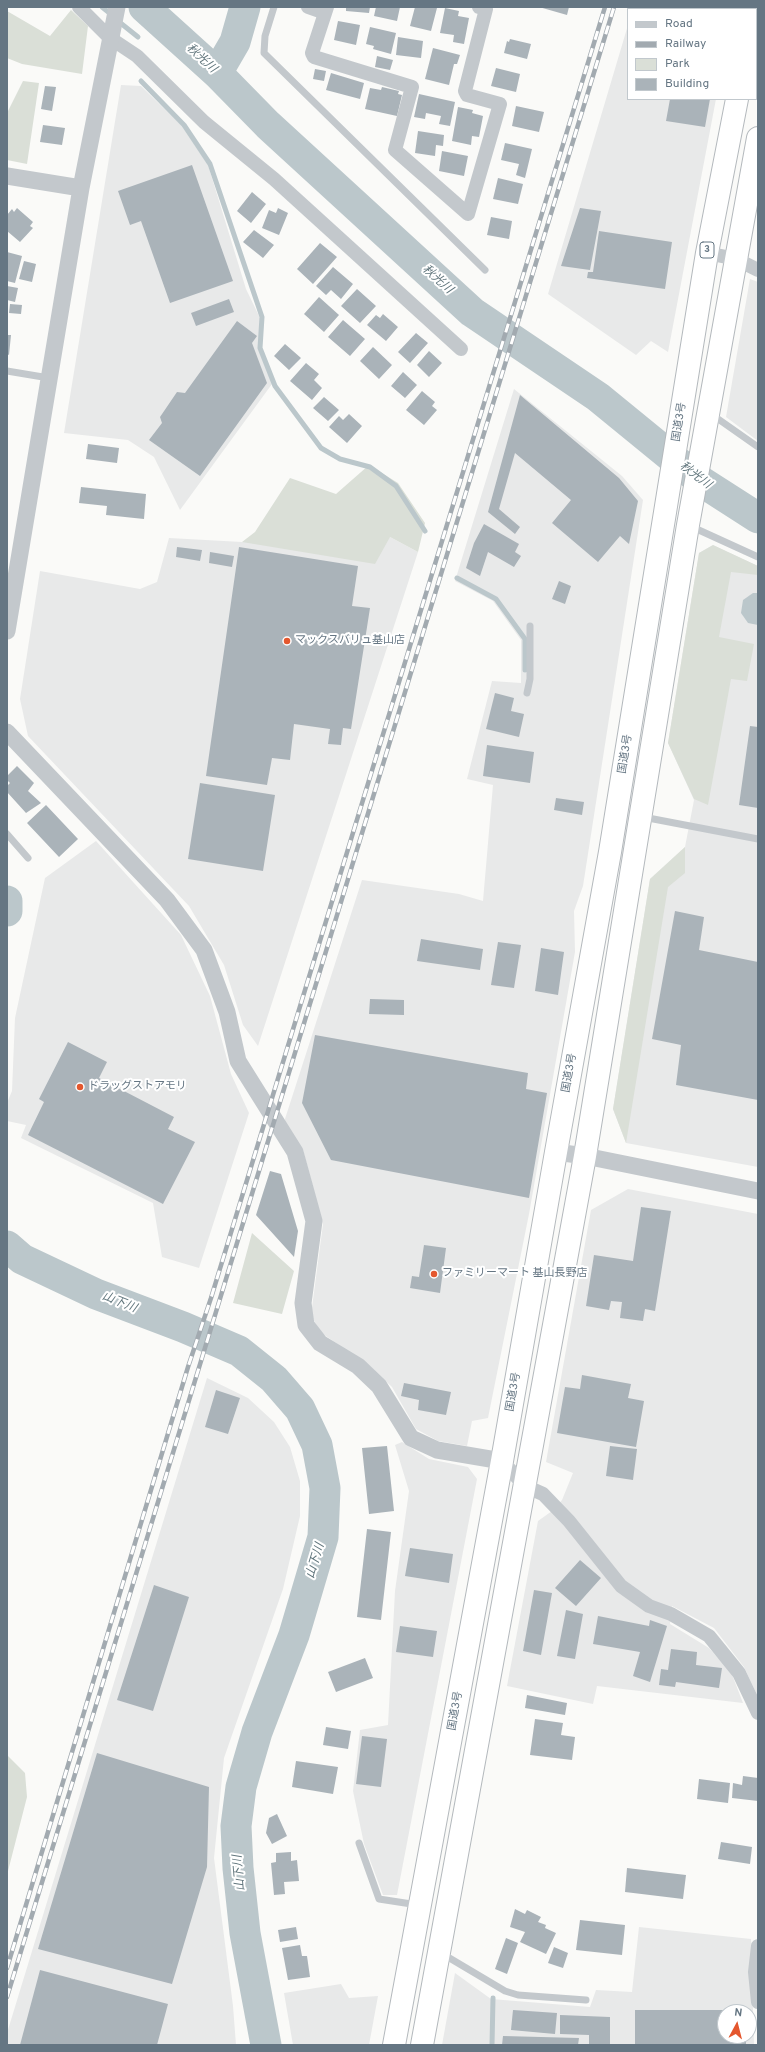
<!DOCTYPE html>
<html>
<head>
<meta charset="utf-8">
<style>
	body { margin:0 }
	#map { position:relative; width:765px; height:2052px; overflow:hidden; background:#fafaf8; font-family:Overpass,sans-serif }
	canvas { display:block }
	.frame { position:absolute; inset:0; border:8px solid #657683; pointer-events:none }
	.legend { position:absolute; left:627px; top:8px; width:130px; height:92px; box-sizing:border-box; background:#fff; border:1px solid #c1c8cd; margin:0; padding:5px 7px; list-style:none; font-size:12px; color:#657683 }
	.legend li { display:flex; align-items:center; gap:8px; height:20px }
	.legend b { width:20px; border:1px solid #c1c8cd }
	.north { position:absolute; left:717px; top:2004px; width:40px; height:40px; box-sizing:border-box; background:#fff; border:1px solid #c1c8cd; border-radius:50%; rotate:7deg; font-size:11px; font-weight:700; line-height:16px; text-align:center; color:#657683 }
	.north::after { content:''; display:block; margin:auto; width:14px; height:18px; background:#e4572e; clip-path:polygon(50% 0,100% 100%,50% 72%,0 100%) }
</style>
</head>
<body>
<div id="map">
<canvas width="765" height="2052"></canvas>
<div class="frame"></div>
<ul class="legend">
<li><b style="height:5px;background:#c3c8cc"></b>Road</li>
<li><b style="height:5px;background:#a2aab0"></b>Railway</li>
<li><b style="height:11px;background:#dadfd7"></b>Park</li>
<li><b style="height:11px;background:#aab3b9"></b>Building</li>
</ul>
<div class="north">N</div>
</div>
<script>
const context = document.querySelector('canvas').getContext('2d');
context.lineJoin = 'round';
function paint(path, color) { context.fillStyle = color; context.fill(path, 'evenodd'); }
function stroke(path, color, width, dash) { context.strokeStyle = color; context.lineWidth = width; context.lineCap = dash ? 'butt' : 'round'; context.setLineDash(dash || []); context.stroke(path); }
function label(font, color, halo, rows, align = 'center') {
  context.font = font + ' Overpass,"Noto Sans JP",sans-serif'; context.lineWidth = 4; context.setLineDash([]); context.textBaseline = 'middle'; context.strokeStyle = halo; context.fillStyle = color; for (const [text, x, y, turn = 0] of rows) {
    context.save(); context.translate(x, y); context.rotate((+turn || 0) * Math.PI / 180); context.textAlign = isNaN(turn) ? turn : align; if (halo) context.strokeText(text, 0, 0); context.fillText(text, 0, 0); context.restore();
  }
}
const built = new Path2D(`
	M633 7H733V9H633Z
	M628 25V99H716L668 352 651 341 636 355 548 294Z
	M121 85 141 86 181 125 208 165 246 289 260 318 258 348 272 384 180 510 154 457 128 440 64 433Z
	M750 279 758 282V441L726 417Z
	M514 389 622 476 643 500 583 886 574 911 575 952 529 1214 488 1418 472 1421 467 1446 438 1441 416 1429 392 1387 370 1366 320 1332 311 1315 323 1224 303 1150 284 1122 362 880 459 894 483 901 493 785 467 779 492 681 521 683V640L493 601 455 581Z
	M390 537 418 552 258 1046 243 1025 224 965 189 906 28 736 20 699 40 571 140 589 157 582 169 538 242 542Z
	M713 545 758 566V1167L626 1143 613 1109 650 879 685 847 694 800 668 743 699 553Z
	M96 841 181 935 210 996 231 1074 249 1113 199 1268 162 1257 153 1203 21 1138 26 1125 7 1121V1103L12 1091 15 1018 45 878Z
	M628 1189 758 1214V1697L744 1667 714 1628 672 1606 670 1624 709 1648 731 1672 743 1703 597 1686 593 1704 507 1686 538 1521 552 1511 562 1500 573 1473 546 1462 591 1210Z
	M207 1378 248 1398 274 1422 290 1447 300 1481V1516L283 1589 224 1758 214 1858 233 2006 236 2045H7V2033Z
	M402 1442 429 1459 468 1467 477 1479 397 1895H383L364 1844 353 1791 360 1730 388 1725 395 1591 409 1491 395 1445Z
	M639 1927 751 1939 754 2045H442L455 1973 491 1999 590 2007 596 1990 632 1992ZM725 2012H749V2036H725Z
	M341 1984 349 1998 378 1996 369 2045H293L284 1993Z`);
const green = new Path2D(`
	M71 10 88 26 82 74 22 64 7 58V11L50 36Z
	M23 81 39 83 27 164 7 160V113Z
	M369 465 398 483 425 523 418 552 390 537 375 564 242 542 255 532 290 478 336 494Z
	M713 545 758 566V575L731 572 719 637 754 644 747 681 731 679 708 805 694 799 668 743 699 553Z
	M685 847V873L668 887 626 1143 613 1109 650 879Z
	M252 1233 294 1271 282 1314 233 1303Z
	M7 1755 25 1773 27 1797 7 1875Z`);
const water = new Path2D(`
	M753 593H758V625L748 623 741 613 743 600Z`);
const stream = new Path2D(`
	M102 7 112 15
	M118 21 138 37
	M141 81 184 125 210 164 262 317 260 348 275 386 321 448 340 459 370 467 396 486 425 531
	M457 578 496 599 525 639V670
	M492 2045 493 1998`);
const river = new Path2D(`
	M144 7 217 73 268 125 472 312 598 397 702 482 758 518
	M217 73 235 42 245 7
	M7 901V911
	M7 1246 22 1259 96 1294 183 1327 239 1351 274 1379 300 1409 317 1445 325 1488 323 1537 294 1635 257 1732 241 1787 236 1826 238 1868 245 1933 266 2045`);
const building = new Path2D(`
	M346 7H370L369 13 346 11Z
	M376 7H400L397 21 374 16Z
	M415 7 437 8 431 31 410 26Z
	M539 7H569L567 15Z
	M445 8 459 11 458 16 469 18 464 44 453 42 454 35 440 33Z
	M338 21 360 25 356 45 334 40Z
	M370 27 396 33 391 54 373 49 374 46 366 44Z
	M398 37 423 41 421 58 396 55Z
	M510 39 531 44 527 59 504 53 507 41 509 42Z
	M433 48 460 55 457 64H454L449 85 425 79Z
	M377 56 393 60 390 70 375 67Z
	M496 68 520 74 516 92 491 86Z
	M315 69 326 71 324 81 313 79Z
	M331 73 364 83 360 99 326 90Z
	M45 86 56 87 52 111 41 109Z
	M382 87 399 91 398 94 402 95 397 116 365 109 370 88 381 90Z
	M419 94 455 102 450 126 439 124 441 116 426 113 425 119 414 117Z
	M670 99H710L705 127 666 121Z
	M516 106 544 112 539 132 512 126Z
	M458 107 473 110 472 113 483 116 479 137 472 136 471 145 452 141Z
	M43 125 65 128 62 145 40 142Z
	M418 131 444 135 443 146 436 145 435 156 415 153Z
	M505 143 532 149 525 178 516 175 519 164 501 160Z
	M442 151 468 156 464 176 439 171Z
	M192 165 233 281 170 303 141 221 130 225 118 191Z
	M498 178 523 184 518 204 493 199Z
	M252 192 266 204 251 223 237 211Z
	M17 208 33 222 30 226 33 228 20 242 7 231V215L12 209 14 212Z
	M278 208 288 213 279 235 262 228 269 210 276 213Z
	M580 208 601 211 590 270 561 266Z
	M491 217 512 221 509 239 487 235Z
	M254 230 274 245 263 258 243 242Z
	M599 231 672 242 665 289 587 278 588 272H593Z
	M320 243 337 257 313 284 297 269Z
	M7 252 22 256 15 283 7 281Z
	M24 261 36 264 32 282 19 279Z
	M333 267 353 284 341 299 331 290 326 295 316 286Z
	M7 286 18 288 15 302 7 300Z
	M357 289 376 306 360 323 341 306Z
	M319 297 339 315 324 332 304 314Z
	M229 299 234 312 196 326 191 313Z
	M10 304 22 305 21 314 9 313Z
	M383 314 398 327 386 341 367 325 376 315 380 318Z
	M343 320 365 339 350 356 328 337Z
	M237 321 257 336 252 343 267 383 200 476 149 440 162 423 160 417 177 392 185 393Z
	M416 333 428 343 410 363 398 352Z
	M7 335H11L9 355 7 354Z
	M285 344 301 358 289 370 274 356Z
	M373 347 392 365 379 379 360 361Z
	M429 351 442 363 429 377 417 365Z
	M306 363 319 374 314 380 322 388 312 400 290 381Z
	M403 372 417 385 405 398 391 386Z
	M422 391 435 402 432 406 437 410 424 425 406 410Z
	M520 395 619 478 638 501 629 544 620 536 598 562 552 523 571 500 515 453 499 509 520 527 515 534 488 512Z
	M324 397 339 410 328 421 313 408Z
	M349 414 362 426 347 443 329 427 339 416 343 420Z
	M88 444 119 448 117 463 86 459Z
	M81 487 146 494 144 519 106 515 107 506 79 503Z
	M484 524 519 544 515 552 521 556 514 567 488 552 480 576 466 568 474 543Z
	M177 547 202 550 200 561 176 557Z
	M239 547 358 566 352 606 370 608 351 729 343 728 341 745 328 744 330 729 294 724 290 760 272 758 267 785 206 776Z
	M210 552 234 556 232 567 209 563Z
	M559 581 571 586 565 604 552 599Z
	M495 693 514 698 511 711 524 714 519 737 486 729Z
	M750 726 758 727V808L739 805Z
	M487 745 534 752 530 783 483 776Z
	M17 766 34 783 28 791 41 803 26 813 7 792V786L10 783 7 780V776Z
	M200 783 275 795 263 871 188 859Z
	M556 798 584 802 582 815 554 810Z
	M46 805 78 839 59 857 27 823Z
	M675 911 704 917 699 950 758 962V1100L676 1085 681 1045 652 1039Z
	M421 939 483 949 480 970 417 961Z
	M498 942 521 945 514 988 491 985Z
	M541 948 564 952 558 995 535 991Z
	M370 999 404 1000V1015L369 1014Z
	M315 1035 528 1073 526 1089 547 1093 529 1198 331 1160 302 1103Z
	M68 1042 107 1062 99 1078 174 1117 168 1129 195 1142 163 1204 28 1135 44 1102 39 1099Z
	M270 1171 281 1174 298 1231 294 1257 256 1215Z
	M641 1207 671 1211 655 1311 645 1309 643 1321 620 1318 622 1302 611 1301 609 1310 586 1306 594 1255 633 1261Z
	M424 1245 446 1248 440 1293 410 1288 412 1276 419 1277Z
	M582 1375 631 1384 628 1398 644 1401 636 1447 557 1433 565 1387 580 1389Z
	M404 1383 451 1392 446 1415 418 1410 419 1400 401 1396Z
	M216 1390 240 1398 228 1434 205 1427Z
	M387 1446 394 1511 369 1514 362 1448Z
	M610 1446 637 1449 633 1480 606 1476Z
	M367 1529 391 1532 381 1620 357 1617Z
	M410 1548 453 1554 449 1583 405 1576Z
	M580 1560 601 1578 576 1606 555 1588Z
	M154 1585 189 1597 153 1711 117 1700Z
	M534 1590 552 1593 541 1655 523 1651Z
	M566 1610 583 1614 575 1659 557 1656Z
	M598 1616 649 1626 650 1620 667 1626 650 1682 633 1676 640 1652 593 1644Z
	M400 1626 437 1631 433 1657 396 1652Z
	M671 1649 697 1652 696 1665 722 1668 719 1688 676 1682 675 1687 659 1685 661 1669 668 1670Z
	M365 1658 373 1678 336 1692 328 1672Z
	M527 1695 567 1703 565 1715 525 1708Z
	M535 1719 563 1723 561 1735 575 1737 572 1760 530 1755Z
	M326 1727 351 1731 348 1749 323 1745Z
	M362 1736 387 1739 381 1787 356 1784Z
	M97 1753 209 1787 207 1867 172 1984 38 1949Z
	M296 1761 338 1767 333 1794 292 1787Z
	M743 1776 758 1778V1801L732 1798 733 1783 742 1785Z
	M699 1779 730 1783 728 1803 697 1799Z
	M277 1814 287 1836 272 1844 266 1833 269 1818Z
	M721 1842 752 1847 750 1864 718 1859Z
	M291 1852V1861L297 1860 299 1881 284 1882 285 1894 274 1895 271 1863 276 1862V1853Z
	M627 1868 686 1875 683 1899 625 1892Z
	M515 1909 525 1914 527 1910 541 1917 538 1922 546 1925 545 1928 556 1933 546 1954 520 1942 525 1932 510 1927Z
	M580 1920 625 1925 622 1955 576 1950Z
	M296 1927 298 1939 280 1942 278 1930Z
	M506 1938 518 1943 507 1974 495 1969Z
	M300 1945 302 1956H307L310 1977 288 1980 282 1948Z
	M554 1947 568 1953 563 1968 548 1963Z
	M40 1970 168 2004 157 2045H20Z
	M513 2010 557 2013 555 2034 511 2030Z
	M635 2010H746V2012H725V2036H746V2045H635Z
	M560 2015 610 2017V2045H589V2035L560 2034Z
	M503 2036 579 2038 578 2045H502Z`);
const service = new Path2D(`
	M274 7 265 36 264 53 485 270
	M7 371 49 378
	M711 414 758 447
	M690 526 758 557
	M527 693 530 679V626
	M643 817 758 839
	M7 834 28 858
	M359 1843 379 1899 418 1905
	M441 1953 505 1991 518 1995 586 2000`);
const minor = new Path2D(`
	M79 7 110 38 137 56 204 122 274 179 461 349
	M308 7 325 13
	M327 7 312 53 314 57 412 87 395 150 468 214 500 104 467 95 465 91 486 9 479 7
	M707 253 736 259 758 270
	M502 1461 525 1486 543 1494 569 1521 621 1586 649 1606 671 1614 709 1636 739 1673 758 1713
	M758 1946 755 1972 758 2002`);
const tertiary = new Path2D(`
	M7 176 81 188
	M7 631 81 188 117 7
	M7 732 167 900 204 950 227 1012 238 1061 295 1152 314 1221 303 1303 306 1325 320 1343 358 1366 379 1386 411 1438 437 1450 502 1461
	M556 1152 585 1156 758 1191`);
const trunk = new Path2D(`
	M756 9V7
	M394 2045 502 1461 556 1152 610 852 707 253 737 99
	M422 2045 585 1156 688 525 758 138`);
const rail = new Path2D(`
	M7 1968 188 1367 211 1298 605 7
	M7 1997 614 7`);
const markers = [
	[287,641,4,"#e4572e"],
	[80,1087,4,"#e4572e"],
	[434,1274,4,"#e4572e"]
];
const shields = [
	[707,250,14]
];
const shieldNames = [
	["3",707,250]
];
const streetNames = [
	["国道3号",680,422,-81],
	["国道3号",626,754,-81],
	["国道3号",570,1073,-80],
	["国道3号",514,1392,-80],
	["国道3号",456,1711,-80]
];
const poiNames = [
	["マックスバリュ基山店",295,641],
	["ドラッグストアモリ",88,1087],
	["ファミリーマート 基山長野店",442,1274]
];
const waterNames = [
	["秋光川",201,59,43],
	["秋光川",437,280,42],
	["秋光川",695,476,37],
	["山下川",119,1303,22],
	["山下川",316,1561,-73],
	["山下川",240,1873,-95]
];
paint(built, '#e8e9e9');
paint(green, '#dadfd7');
paint(water, '#bbc7cb');
stroke(stream, '#bbc7cb', 5);
stroke(river, '#bbc7cb', 31);
paint(building, '#aab3b9');
stroke(trunk, '#b4b9bd', 24);
stroke(service, '#c3c8cc', 7);
stroke(minor, '#c3c8cc', 14);
stroke(tertiary, '#c3c8cc', 17);
stroke(trunk, '#fff', 22);
stroke(rail, '#a2aab0', 4.5);
stroke(rail, '#fff', 3, [9]);
for (const [x, y, r, color] of markers) { const dot = new Path2D(); dot.arc(x, y, r, 0, 2 * Math.PI); context.fillStyle = color; context.fill(dot); stroke(dot, '#fff', 1.5); }
for (const [x, y, w] of shields) { const box = new Path2D(); box.roundRect(x - w / 2, y - 8, w, 16, 3); context.fillStyle = '#fff'; context.fill(box); stroke(box, '#657683', 1); }
label('bold 10px', '#657683', null, shieldNames);
label('11px', '#657683', '#fff', streetNames);
label('11px', '#657683', '#fff', poiNames, 'left');
label('italic 12px', '#60757c', '#fff', waterNames);
</script>
</body>
</html>
